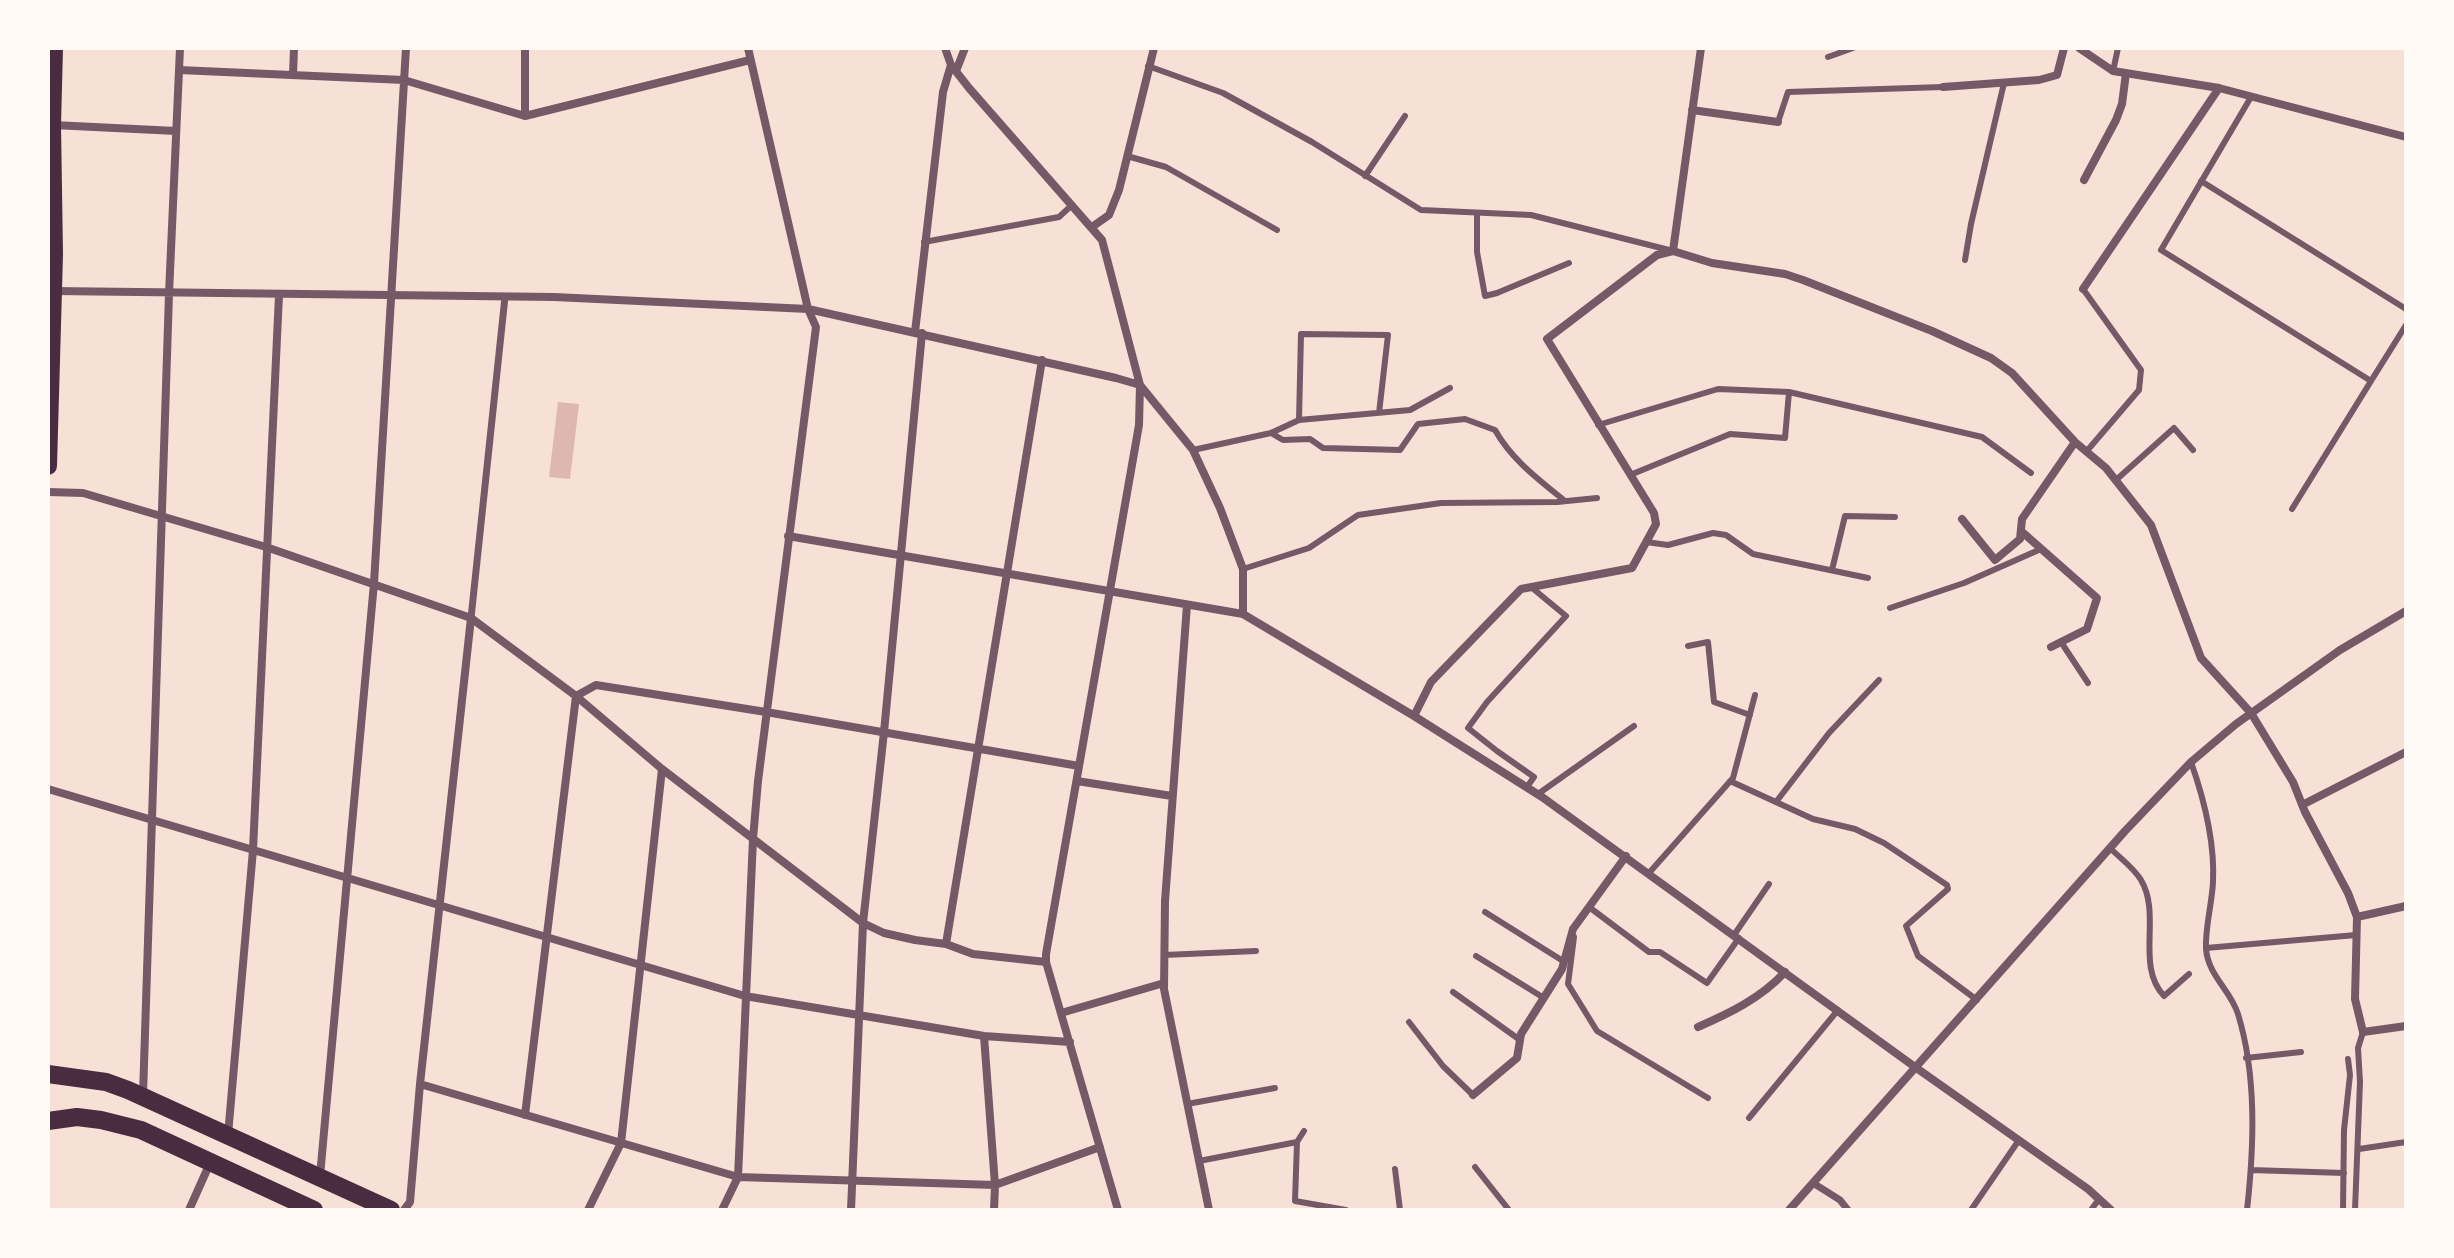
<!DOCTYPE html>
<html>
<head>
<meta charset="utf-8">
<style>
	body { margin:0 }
	#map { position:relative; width:2454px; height:1258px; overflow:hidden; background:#f7e1d7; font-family:"Fira Sans",sans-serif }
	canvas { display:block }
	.frame { position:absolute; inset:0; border:50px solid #fffaf5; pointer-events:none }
</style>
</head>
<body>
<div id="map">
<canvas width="2454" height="1258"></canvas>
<div class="frame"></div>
</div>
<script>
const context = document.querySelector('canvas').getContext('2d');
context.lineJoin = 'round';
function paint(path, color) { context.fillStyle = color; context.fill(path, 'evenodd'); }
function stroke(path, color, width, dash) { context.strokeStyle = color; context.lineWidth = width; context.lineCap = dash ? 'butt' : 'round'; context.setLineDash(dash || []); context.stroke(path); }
const water = new Path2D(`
	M558 402 579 404 570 479 549 477Z`);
const service = new Path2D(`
	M1828 57 1853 48
	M1148 66 1223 93 1312 142 1421 210 1531 215 1669 250
	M2113 71 2118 48
	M2251 97 2161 250 2371 381 2406 325
	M1778 122 1788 92 1943 87
	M1127 156 1166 167 1277 230
	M1365 176 1405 116
	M2201 181 2406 309
	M1477 213V252L1485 296 1497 293 1569 263
	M924 242 1059 217 1072 205
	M1965 260 1971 224 2004 83
	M2083 289 2141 370 2139 390 2086 452
	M1299 420 1301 334 1388 335 1379 413
	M1598 425 1718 389 1789 392 1982 437 2031 473
	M1271 433 1283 440 1310 439 1323 448 1400 450 1418 424 1465 419 1495 430C1512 460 1538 479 1565 501
	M1193 450 1271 433 1299 420 1410 410 1450 388
	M1630 475 1730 434 1785 438 1789 392
	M2116 480 2174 428 2193 450
	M2292 509 2371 381
	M1646 542 1668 545 1713 533 1726 535 1753 554 1868 578
	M1243 569 1309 548 1358 515 1441 503 1557 502 1597 498
	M1832 570 1845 516 1895 517
	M1890 608 1964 583 2041 549
	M2061 642 2088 683
	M1688 646 1708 642 1714 702 1750 715
	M2191 762C2204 799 2215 842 2213 882 2212 904 2205 927 2206 949 2208 975 2231 991 2238 1014 2257 1076 2254 1147 2247 1210
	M1730 781 1813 819 1855 829 1884 843 1947 885 1948 889 1906 926 1918 956 1977 1000
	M1527 787 1534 777 1497 751 1468 728 1487 702 1566 616 1531 587
	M1538 794 1634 726
	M1776 802 1829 733 1879 680
	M2110 848C2120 858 2134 868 2141 880 2162 915 2135 965 2164 996L2189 974
	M1649 873 1733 778 1755 695
	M1589 907 1649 952H1660L1707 983 1739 938
	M1485 912 1563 961
	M1734 935 1769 884
	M1574 937 1568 984 1597 1031 1708 1098
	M2206 948 2356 935
	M1164 955 1256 951
	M1476 956 1544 998
	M1453 992 1520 1040
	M1409 1022 1443 1066 1473 1095
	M2246 1058 2301 1052
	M1187 1104 1275 1088
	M1749 1118 1838 1010
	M1304 1131 1297 1142 1295 1201 1346 1210
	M2359 1149 2406 1142
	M1199 1161 1297 1142
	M1475 1167 1509 1210
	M1395 1169 1400 1210
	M2251 1170 2344 1173
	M1971 1210 2019 1140
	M2091 1210 2099 1199
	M2343 1210 2344 1130 2350 1075 2348 1059
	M2355 1210 2360 1082 2358 1048 2363 1032`);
const pedestrian = new Path2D(`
	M471 618 505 297
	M1813 1183 1840 1200 1848 1210`);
const minor = new Path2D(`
	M945 48 951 65 969 88 1102 240 1140 385 1139 425 1046 954V962L1118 1210
	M2079 48 2113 71 2219 88 2406 137
	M179 70 404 80 525 116 750 60
	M956 71 965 48
	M293 75 294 48
	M1943 87 2039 80 2057 75 2064 48
	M1692 110 1778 122
	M525 116V48
	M53 125 176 131
	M2084 180 2116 120 2122 104 2126 73
	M1092 227 1109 215 1119 190 1154 48
	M1673 251 1701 48
	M2083 289 2219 88
	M54 291 554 297 808 309 1116 378 1140 385 1193 450 1220 508 1243 569V614
	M915 332 943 92 951 65
	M48 492 83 493 266 547 471 618 576 696 662 769 863 923 884 933 915 940 946 944 973 954 1046 962
	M1962 519 1995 560 2020 539 2022 519 2075 442
	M2021 531 2097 598 2087 629 2051 647
	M788 536 1243 614 1414 716 1542 797 1915 1067 2088 1189 2111 1210
	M1187 605 1165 901 1164 989 1209 1210
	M1414 716 1431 682 1521 589 1632 568 1656 524 1654 513 1547 339 1657 255 1673 251 1712 263 1785 274 1803 280 1932 331 1991 358 2012 373 2075 442 2106 468 2151 525 2201 658 2251 713 2293 782 2305 812 2348 893 2357 917 2355 999 2363 1032 2406 1026
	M1077 781 1172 796
	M48 789 745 996 984 1036 1070 1042
	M2302 805 2406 752
	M2357 917 2406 906
	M946 944 1042 360
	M1061 1013 1164 983
	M1698 1027C1730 1013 1761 998 1785 972
	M984 1036 995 1185 994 1210
	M420 1084 738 1177 995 1185 1100 1147
	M143 1095 169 294 180 48
	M1473 1095 1517 1058 1521 1034 1562 969 1573 929 1626 856
	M525 1115 576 696 596 685 766 712 1079 766
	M228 1135 253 850 279 295
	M320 1176 374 583 406 48
	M189 1210 210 1163
	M404 1210 410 1202 420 1084 471 618
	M588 1210 621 1143 662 769
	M722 1210 738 1177 753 839 758 781 816 327 808 309 748 48
	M851 1210 863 923 884 732 922 333
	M1789 1210 2125 831 2191 762 2236 724 2340 650 2406 611`);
const primary = new Path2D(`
	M48 1074 106 1082 128 1090 391 1210
	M48 1121 77 1117 101 1120 141 1130 314 1210`);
const trunk = new Path2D(`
	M48 466 54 254 52 125 54 48`);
paint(water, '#dcb8b0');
stroke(service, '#755966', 6);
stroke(pedestrian, '#755966', 7);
stroke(minor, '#755966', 8);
stroke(primary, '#4a2c40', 18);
stroke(trunk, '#4a2c40', 18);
</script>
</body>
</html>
